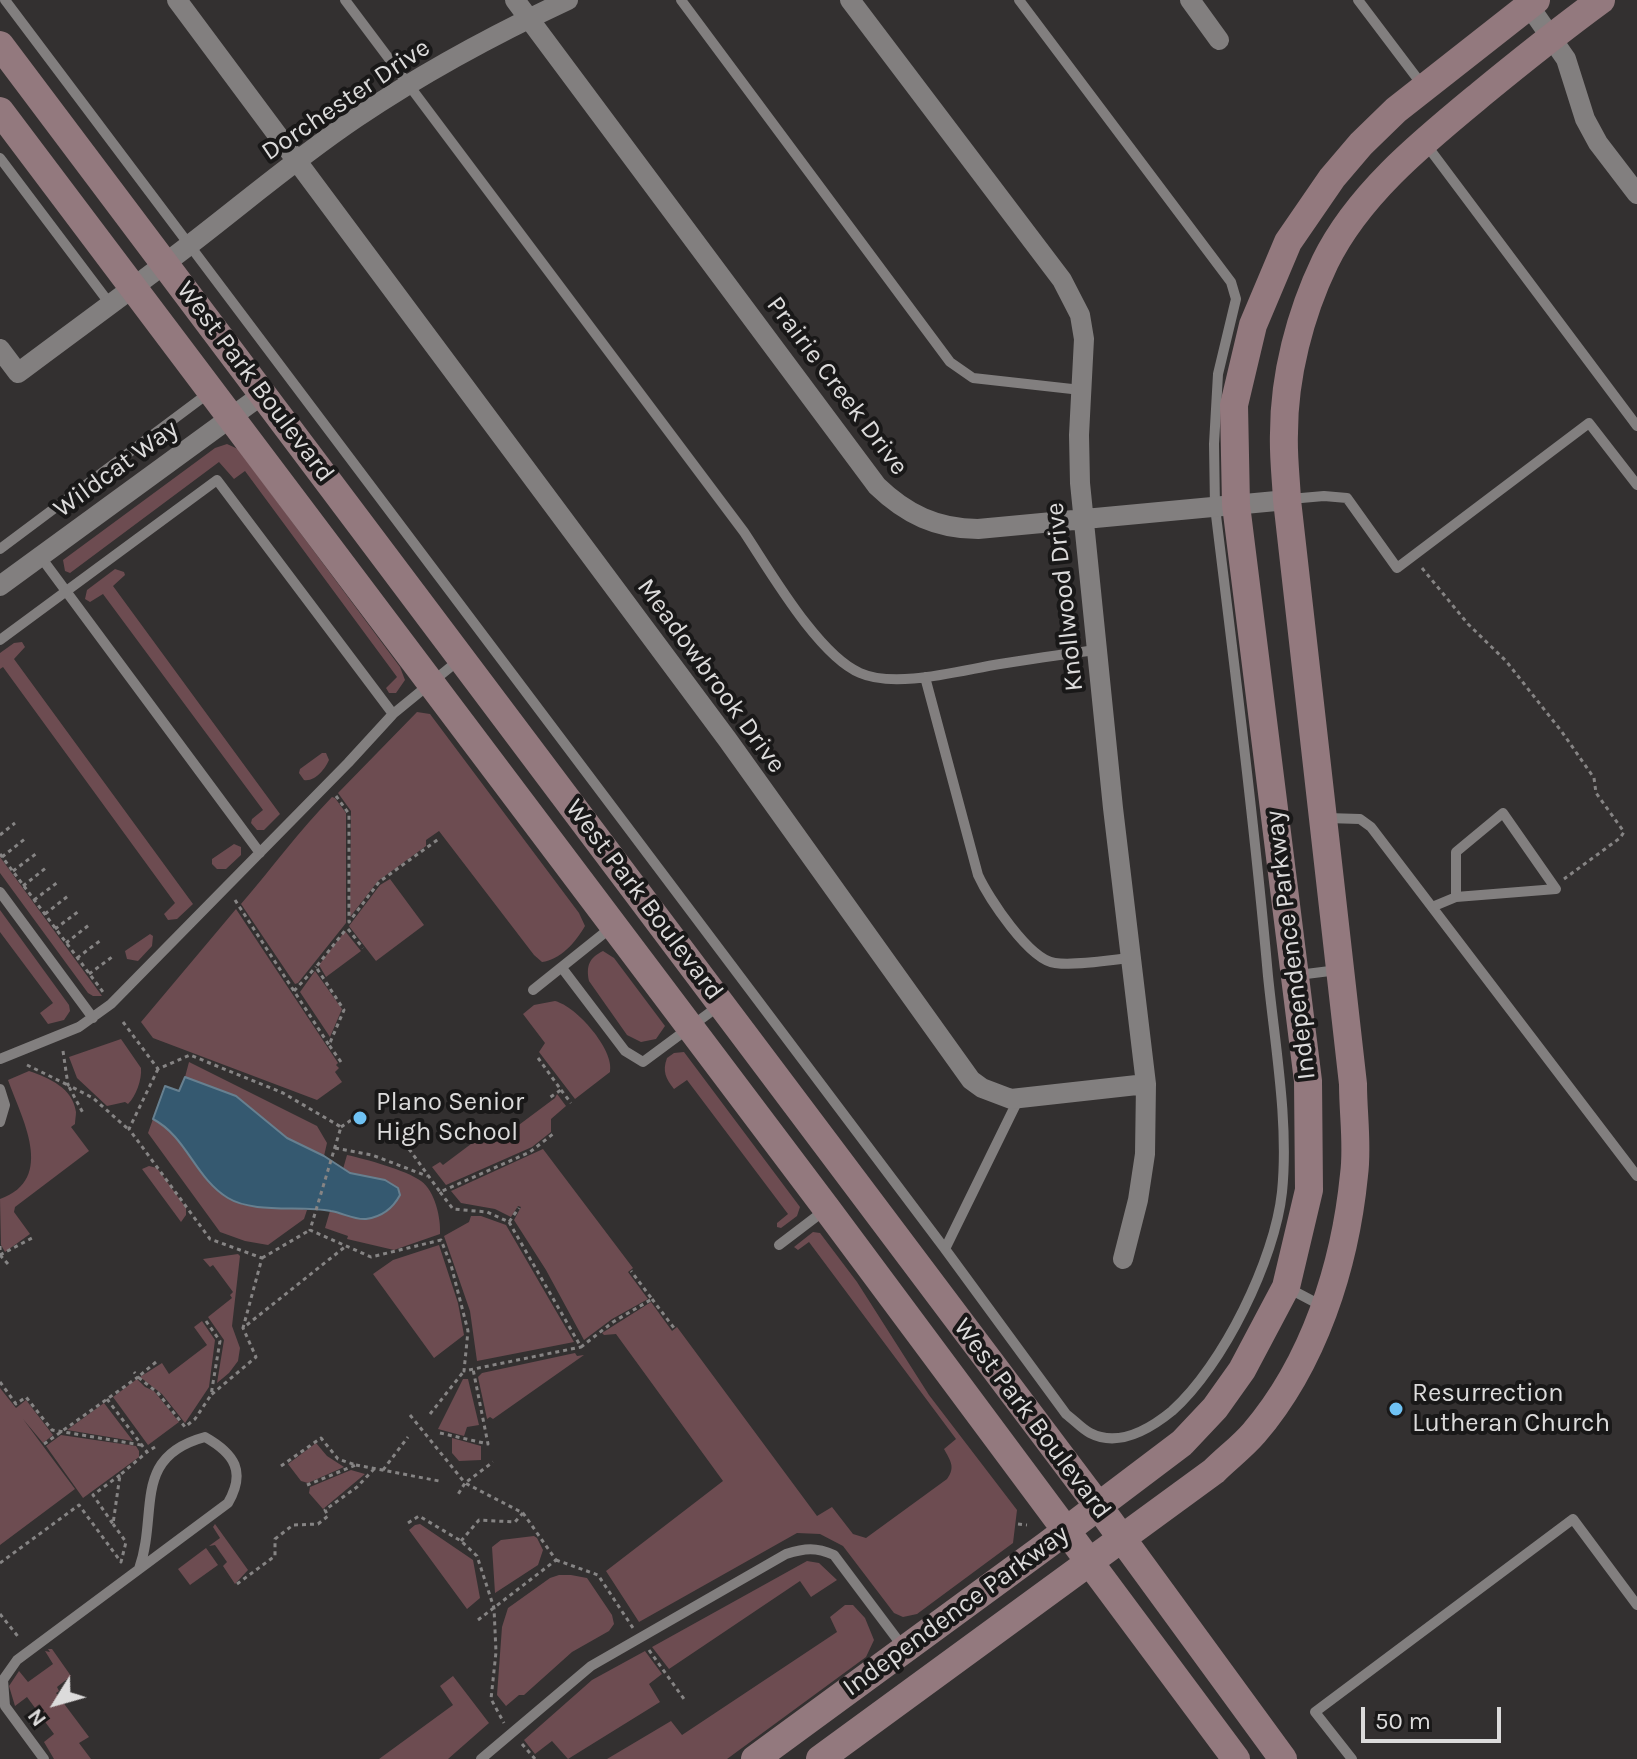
<!DOCTYPE html>
<html>
<head>
<meta charset="utf-8">
<style>
	body { margin:0 }
	#map { position:relative; width:1637px; height:1759px; overflow:hidden; background:#333030; font-family:Karla,sans-serif }
	canvas { display:block }
	.north { position:absolute; left:16px; top:1663px; width:80px; height:80px; -webkit-text-stroke:6px #191818; paint-order:stroke; rotate:233deg; font-size:22px; font-weight:700; line-height:32px; text-align:center; color:#dcdbdb }
	.north::after { content:''; display:block; margin:auto; width:28px; height:36px; background:#dcdbdb; clip-path:polygon(50% 0,100% 100%,50% 72%,0 100%) }
	.scale { position:absolute; left:1361px; top:1707px; width:140px; height:36px; box-sizing:border-box; border:4px solid #dcdbdb; border-top:0; padding-left:10px; font-size:24px; line-height:28px; white-space:nowrap; color:#dcdbdb; -webkit-text-stroke:6px #191818; paint-order:stroke }
</style>
</head>
<body>
<div id="map">
<canvas width="1637" height="1759"></canvas>
<div class="north">N</div>
<div class="scale">50 m</div>
</div>
<script>
const context = document.querySelector('canvas').getContext('2d');
context.lineJoin = 'round';
function paint(path, color) { context.fillStyle = color; context.fill(path, 'evenodd'); }
function stroke(path, color, width, dash) { context.strokeStyle = color; context.lineWidth = width; context.lineCap = dash ? 'butt' : 'round'; context.setLineDash(dash || []); context.stroke(path); }
function label(font, color, halo, rows, align = 'center') {
  context.font = font + ' Karla,sans-serif'; context.lineWidth = 8; context.setLineDash([]); context.textBaseline = 'middle'; context.strokeStyle = halo; context.fillStyle = color; for (const [text, x, y, turn = 0] of rows) {
    context.save(); context.translate(x, y); context.rotate((+turn || 0) * Math.PI / 180); context.textAlign = isNaN(turn) ? turn : align; if (halo) context.strokeText(text, 0, 0); context.fillText(text, 0, 0); context.restore();
  }
}
const green = new Path2D(`
	M227 444 238 449 400 667 405 680 396 693H389L386 688 397 677 245 471 234 479 219 462 70 573 65 571 63 560 215 448Z
	M115 569 124 572 125 575 113 586 280 814 264 830H257L251 823 252 819 263 810 103 594 90 602 85 599 87 590Z
	M22 642 25 647 14 659 193 904 177 919 168 920 164 914 175 903 3 667 0 669V653L14 643Z
	M417 712 430 714 579 913 585 926C576 942 560 960 542 962L534 955 439 831 426 840V846L378 881 350 917 351 811 338 793Z
	M322 753H326L329 760C325 769 315 782 304 780L299 773 300 769Z
	M332 797 335 798 346 813V923L298 983 295 984 241 904C272 868 299 831 332 797Z
	M234 844 241 847V855L226 869H217L212 864V859Z
	M0 857 102 996H93L88 993 0 873Z
	M390 879 424 925 376 961 349 926 380 885Z
	M236 909 338 1063 336 1065 339 1068 335 1072 342 1082 317 1100 153 1038 141 1022Z
	M0 910 69 1005 70 1011 64 1020 48 1024 40 1013 53 1003 0 932Z
	M345 931 361 951 326 977 319 965Z
	M150 934 153 936 152 946 138 961 127 959 125 951Z
	M603 951 614 958 665 1026 656 1039 641 1042 627 1035 589 981C586 966 589 958 603 951Z
	M315 971 342 1009 330 1037 300 992Z
	M555 1001C576 1006 615 1050 610 1072L575 1099 539 1052 545 1043 523 1014 534 1005Z
	M121 1039 141 1068C142 1080 136 1096 128 1104L125 1102 107 1106 77 1078 69 1057Z
	M684 1052 800 1207 797 1216 781 1228 777 1227V1223L788 1214 687 1080 674 1089C666 1079 662 1071 667 1058L674 1053Z
	M189 1062 317 1126 327 1143 324 1156 287 1138 236 1096 185 1077Z
	M29 1071C49 1078 73 1088 76 1112 76 1116 75 1120 75 1124L71 1127 89 1151 15 1207 14 1212 30 1234 5 1252 1 1245 0 1199C57 1179 21 1117 8 1080Z
	M557 1094 566 1106 551 1119V1132L532 1147 446 1185 432 1167 440 1162 443 1165 487 1132 496 1142 555 1098Z
	M153 1119C188 1138 196 1181 232 1200 254 1212 282 1204 307 1210L304 1219 268 1245 245 1241 220 1232 148 1133Z
	M543 1149 633 1268 628 1272 648 1299 612 1319 584 1340 546 1270 514 1220 521 1207 518 1206 511 1217 495 1209 461 1203 451 1191Z
	M347 1155C365 1159 406 1170 421 1181 435 1191 441 1218 440 1234L394 1250 347 1239 348 1236 325 1228 330 1211 365 1219 386 1212 391 1183 350 1173 343 1169Z
	M149 1166 157 1168 186 1208V1215L181 1222 142 1169Z
	M471 1216H481L506 1225 574 1342 477 1361 470 1311 444 1236 469 1222Z
	M813 1232 820 1233 857 1282 929 1395 1017 1510 1013 1543 917 1614 903 1617 894 1613 843 1546 820 1534 797 1533 639 1622 606 1571 723 1481 616 1334 604 1335 602 1333 651 1302 672 1331 677 1327 817 1516 832 1507 853 1534 866 1538 947 1479C956 1467 950 1460 944 1449L956 1439 809 1242 798 1250 794 1247Z
	M439 1245 458 1303 464 1335 434 1358 373 1274 393 1260Z
	M238 1254 240 1256 232 1326 240 1348 238 1361 229 1373 217 1383 224 1340 208 1317 232 1298 230 1295 233 1292 213 1265 210 1267 203 1259Z
	M202 1321 215 1340 209 1387 185 1423 162 1394 140 1377 162 1363 169 1374 207 1345 194 1327Z
	M575 1353 577 1356 584 1355 493 1419 490 1417 487 1419 478 1377 482 1373Z
	M137 1379 145 1387 154 1391 179 1422 148 1445 113 1397Z
	M463 1379H468L479 1425 467 1427 464 1436 438 1429Z
	M0 1388 16 1408 26 1400 53 1435 43 1443 23 1419 75 1489 0 1545Z
	M104 1403 133 1441 67 1430Z
	M61 1435 136 1446 139 1451V1457L83 1498 46 1446Z
	M452 1438 481 1446V1460L459 1461 452 1453Z
	M316 1443 327 1456 344 1467 308 1483 301 1481 288 1464Z
	M351 1470 365 1474 323 1509 309 1493 310 1487Z
	M215 1524 248 1570 235 1584 223 1566 227 1562 215 1545 209 1546 220 1538 213 1527Z
	M420 1524 473 1560 480 1598 467 1609 409 1530 415 1525Z
	M534 1536 537 1538 543 1550 538 1565 495 1593 492 1547 501 1540Z
	M206 1548 218 1565 190 1585 178 1569Z
	M807 1561 819 1563 837 1580 811 1597 800 1581 669 1669 652 1647Z
	M559 1575H571L587 1578 612 1615 614 1624 609 1631 572 1652 524 1695H519L506 1706 497 1695 502 1627 508 1608 550 1578Z
	M845 1605H853L865 1618 874 1640 866 1657 727 1759H607L671 1721 682 1735 837 1632 830 1617Z
	M48 1649H52L71 1676 57 1687 59 1691 56 1693 89 1737 79 1743 91 1759H54L44 1742 54 1734 27 1697 15 1706 9 1686 19 1671 28 1682 53 1664 45 1651 50 1652Z
	M645 1651 662 1674 649 1684 660 1702 568 1759 552 1741 535 1754 524 1740 592 1680Z
	M453 1676 489 1723 448 1759H379L453 1705 440 1686Z`);
const water = new Path2D(`
	M185 1077 236 1096 287 1138 324 1156 350 1173 385 1180 398 1188 400 1195C393 1208 381 1217 366 1219 354 1220 343 1213 331 1211 301 1205 254 1214 228 1198 195 1178 187 1137 153 1119L165 1086 179 1091Z`);
const path = new Path2D(`
	M1422 568 1468 624 1506 661 1562 732 1594 778 1596 793 1624 832 1620 838 1564 879
	M336 796 349 814V922L379 882 440 838
	M0 835 15 823
	M0 854 103 992
	M2 857 26 838
	M13 871 37 853
	M23 886 47 867
	M34 900 58 882
	M235 900 329 1045
	M45 914 68 896
	M55 929 79 911
	M348 929 363 948
	M66 943 89 925
	M77 958 101 940
	M89 974 112 957
	M294 991 316 967
	M123 1022 158 1069 190 1055 283 1093 341 1127 310 1230 371 1257 441 1240 451 1265 468 1331 464 1371 581 1347
	M63 1051 68 1085 93 1098 128 1129
	M538 1058 561 1090 549 1098
	M341 1062 329 1045 344 1010 316 967 347 928
	M27 1065 68 1085 83 1113
	M158 1069 129 1129 210 1239 262 1258 243 1328 346 1246
	M561 1090 571 1103
	M341 1127 366 1110
	M335 1148 372 1155 427 1176
	M409 1149 440 1192 530 1152 553 1134
	M440 1192 453 1209 487 1212 509 1222 519 1208
	M509 1222 581 1347 613 1322 652 1299 631 1271
	M0 1246V1255
	M0 1255 34 1237
	M0 1255 8 1264
	M262 1258 310 1230
	M652 1299 674 1328
	M206 1321 220 1341 211 1395 256 1357 243 1328
	M156 1362 138 1377 158 1393 185 1427 195 1419 211 1395
	M0 1382 16 1404 26 1397 52 1430 141 1445
	M107 1399 147 1452 155 1447
	M430 1414 464 1371
	M410 1415 465 1483 457 1496
	M440 1433 488 1444 473 1369
	M44 1444 138 1377 134 1372
	M356 1465 439 1481
	M281 1466 321 1438 338 1459 356 1465 307 1485
	M383 1470 408 1437
	M120 1475 93 1495 113 1524 120 1475 147 1452
	M408 1523 419 1516 461 1541 477 1556 494 1608 496 1652 491 1699 504 1723
	M1018 1524 1027 1525
	M461 1541 479 1520 515 1522 523 1513
	M556 1560 598 1575 633 1628
	M0 1563 79 1505 121 1562 126 1542 113 1524
	M237 1584 275 1556V1539L293 1525 318 1524 328 1516 325 1510 357 1487 375 1468
	M0 1614 20 1639
	M478 1620 556 1560 523 1513 465 1483 493 1462
	M649 1650 684 1699
	M522 1744 535 1759`);
const lane = new Path2D(`
	M5 0 945 1249
	M345 0 744 532C770 571 818 655 860 673 896 689 962 670 1000 664 1032 659 1064 654 1097 650
	M681 0 950 362 973 378 1081 390
	M1358 0 1423 86
	M1425 143 1637 426
	M0 158 110 304
	M1290 499 1324 496 1347 498 1397 568 1589 423 1637 485
	M0 549 210 392
	M40 556 260 853
	M0 640 217 480 393 714
	M925 677 978 875C988 897 1029 960 1055 963 1077 966 1108 960 1131 958
	M1327 818 1360 819 1371 827 1637 1176
	M0 892 93 1018
	M1432 907 1456 897 1556 889 1503 813 1456 852V897
	M562 968 625 1051 643 1062 720 1005
	M1298 975 1338 970
	M533 990 613 926
	M0 1059 79 1027 111 1004 348 763 393 714 459 660
	M0 1089 5 1105 0 1122
	M1019 1098 945 1249 1066 1414C1074 1420 1082 1429 1090 1433 1119 1448 1150 1429 1172 1411 1223 1366 1275 1259 1282 1192 1289 1123 1275 1045 1268 976 1254 819 1234 663 1215 507L1214 444 1218 374 1236 299 1231 282 1019 0
	M779 1245 825 1210
	M1288 1288 1324 1307
	M44 1759 5 1706 3 1680 17 1660 228 1503C246 1472 235 1454 205 1437 131 1457 159 1512 139 1569
	M481 1759 591 1666 786 1554C805 1548 816 1547 834 1555L903 1647
	M1352 1759 1315 1712 1573 1519 1637 1605`);
const street = new Path2D(`
	M177 0 727 739 971 1080 982 1088 1011 1099 1146 1084
	M515 0 877 486C906 514 937 529 978 529L1287 500
	M850 0 1062 280 1080 315 1084 339 1079 435 1080 483 1113 808 1146 1084 1145 1154 1138 1200 1123 1259
	M1190 0 1219 40
	M1525 0 1566 59 1585 119 1598 143 1637 194
	M0 349 18 373C74 331 132 289 188 246 244 203 298 157 356 118 423 73 495 34 568 0
	M0 586 263 394`);
const secondary = new Path2D(`
	M0 45 1099 1507 1283 1759
	M0 111 827 1209 1236 1759
	M755 1759 1047 1545 1182 1443 1215 1408 1242 1370 1286 1287 1309 1190 1308 1081 1236 505 1234 405 1253 325 1288 242 1332 178 1361 144 1396 110 1536 0
	M820 1759 1214 1471C1227 1458 1242 1447 1254 1433 1314 1363 1345 1266 1354 1175 1358 1146 1353 1114 1353 1084L1287 500C1286 478 1283 455 1284 433 1284 376 1300 314 1325 262 1358 194 1424 141 1481 94 1520 62 1560 30 1601 0`);
const markers = [
	[360,1118,8,"#6fc2f4"],
	[1396,1409,8,"#6fc2f4"]
];
const streetNames = [
	["Dorchester Drive",346,100,-34],
	["West Park Boulevard",255,382,53],
	["Prairie Creek Drive",837,386,53],
	["Wildcat Way",116,469,-36],
	["Knollwood Drive",1065,597,-96],
	["Meadowbrook Drive",711,676,54],
	["West Park Boulevard",644,900,53],
	["Independence Parkway",1291,945,-97],
	["West Park Boulevard",1032,1419,53],
	["Independence Parkway",956,1611,-36]
];
const poiNames = [
	["Plano Senior",376,1103],
	["High School",376,1133],
	["Resurrection",1412,1394],
	["Lutheran Church",1412,1424]
];
paint(green, '#6d4c51');
paint(water, '#355970');
stroke(water, '#678090', 2);
stroke(path, '#868484', 3, [4, 4]);
stroke(lane, '#827f7f', 10);
stroke(street, '#827f7f', 20);
stroke(secondary, '#93797e', 28);
for (const [x, y, r, color] of markers) { const dot = new Path2D(); dot.arc(x, y, r, 0, 2 * Math.PI); context.fillStyle = color; context.fill(dot); stroke(dot, '#191818', 3); }
label('26px', '#dcdbdb', '#191818', streetNames);
label('26px', '#dcdbdb', '#191818', poiNames, 'left');
</script>
</body>
</html>
